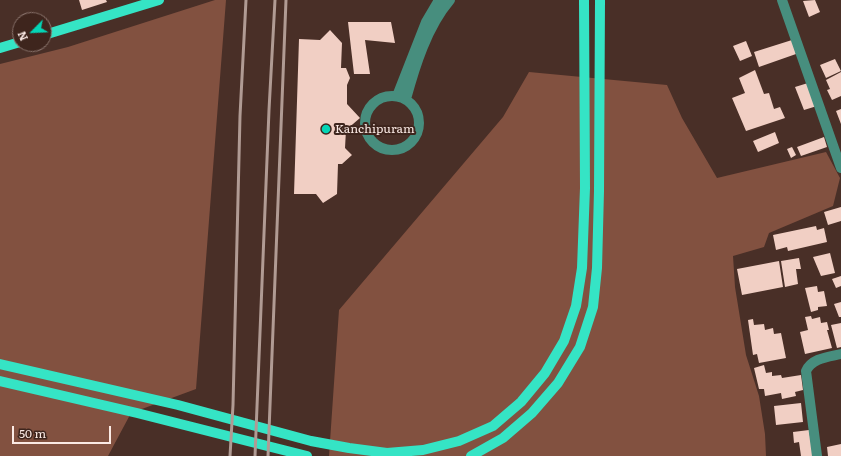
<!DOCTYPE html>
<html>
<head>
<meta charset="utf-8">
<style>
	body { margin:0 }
	#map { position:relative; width:841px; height:456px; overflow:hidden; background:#492f27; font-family:Literata,serif }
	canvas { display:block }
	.north { position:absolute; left:12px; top:12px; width:40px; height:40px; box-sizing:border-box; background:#3e251d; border:1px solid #8a746d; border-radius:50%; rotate:246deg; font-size:11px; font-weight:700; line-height:16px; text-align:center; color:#fbeae5 }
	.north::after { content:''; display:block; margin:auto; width:14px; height:18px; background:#04d5b6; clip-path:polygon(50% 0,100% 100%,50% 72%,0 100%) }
	.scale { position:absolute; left:12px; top:426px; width:99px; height:18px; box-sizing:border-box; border:2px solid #fbeae5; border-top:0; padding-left:5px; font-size:12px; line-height:14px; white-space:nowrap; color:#fbeae5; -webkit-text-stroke:3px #3e251d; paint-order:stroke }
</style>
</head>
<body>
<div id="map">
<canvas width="841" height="456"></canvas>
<div class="north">N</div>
<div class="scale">50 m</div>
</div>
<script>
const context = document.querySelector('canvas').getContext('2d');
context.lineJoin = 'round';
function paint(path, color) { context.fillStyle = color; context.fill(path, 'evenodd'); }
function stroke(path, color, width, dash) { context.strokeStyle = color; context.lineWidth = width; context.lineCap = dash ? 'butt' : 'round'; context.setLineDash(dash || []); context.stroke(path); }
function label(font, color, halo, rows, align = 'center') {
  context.font = font + ' Literata,serif'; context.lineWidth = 4; context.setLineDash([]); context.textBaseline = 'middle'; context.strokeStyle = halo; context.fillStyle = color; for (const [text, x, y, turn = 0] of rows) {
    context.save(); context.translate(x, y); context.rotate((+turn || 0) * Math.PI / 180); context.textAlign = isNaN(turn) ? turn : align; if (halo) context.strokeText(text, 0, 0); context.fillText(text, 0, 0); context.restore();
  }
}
const green = new Path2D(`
	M215 0H226L196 389 131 413 108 456H0V64L68 47Z
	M529 72 667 85 682 118 717 178 826 152 840 178 833 206 769 233 764 247 733 256 735 287 746 355 759 396 765 434 766 456H329L339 310 503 117Z`);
const building = new Path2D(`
	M79 0H106L107 2 82 10Z
	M815 0 820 12 809 17 803 1Z
	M348 22H391L395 43 365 40 370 74H354Z
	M330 30 342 43 341 68H346L350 78 347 85V104L360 118 346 130 345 148 352 155 342 164H338L337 194 323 203 316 194H294L299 39 320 40Z
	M792 40 796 54 759 67 754 52Z
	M746 41 752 56 740 61 733 46Z
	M835 59 841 71 826 78 820 65Z
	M755 70 764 94 769 93 774 109 780 107 785 118 746 131 732 98 745 93 739 78Z
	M841 72V96L832 100 827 90 830 89 826 80Z
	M808 83 817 106 804 110 795 87Z
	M841 109V124L836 111Z
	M775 132 779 143 758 152 753 141Z
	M824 137 827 147 801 156 797 147Z
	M792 147 796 155 791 158 787 149Z
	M841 207V221L828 225 824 212Z
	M816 226 817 230 824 228 827 242 788 251 787 247 776 250 773 235Z
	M830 253 835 273 821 276 813 257Z
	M799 258 801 269H796L798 284 785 287 781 261Z
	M779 261 783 287 742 295 737 269Z
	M841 276V286L836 288 832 279Z
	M817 286 818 292 824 291 827 306 818 307V310L811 312 805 288Z
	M841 302V317H839L834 304Z
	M811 316 812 319 820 317 821 323 827 322 829 330H827L832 348 805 354 800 332 808 330 805 317Z
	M753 319 754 325 764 324 765 330 773 328 774 334 781 333 786 358 759 363 757 354 753 355 748 320Z
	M841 323V347L837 348 831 325Z
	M764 365 766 373 772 372V376L781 375 782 378 801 375 803 390 795 392 796 396 782 399 781 393 765 396 764 389H759L754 368Z
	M801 403 803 422 776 425 774 406Z
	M809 430 813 456H801L799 442 794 443 793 432Z
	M841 444V456H828L827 447Z`);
const minor = new Path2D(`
	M782 0 841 168
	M365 123a27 27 0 1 1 54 0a27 27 0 1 1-54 0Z
	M397 96 426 22 439 0
	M406 99C415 66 427 27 450 0
	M817 456 806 371C812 358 828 357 841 354`);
const major = new Path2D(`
	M44 35 159 0
	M0 48 20 42
	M0 364 178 405 311 441 349 448 387 453 423 450 459 441 493 426 521 402 545 373 564 341 576 306 582 268 585 188 584 0
	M0 381 137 413 307 456
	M471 456 503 438 532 413 558 383 580 347 593 307 597 268 599 191 600 0`);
const rail = new Path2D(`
	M230 456 233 405 240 116 246 0
	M255 456 269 110 275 0
	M268 456 286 0`);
const markers = [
	[326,129,5,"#04d5b6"]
];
const poiNames = [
	["Kanchipuram",335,129]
];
paint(green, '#825140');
paint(building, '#f1cfc4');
stroke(minor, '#478e7e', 10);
stroke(major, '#35e4c5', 10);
stroke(rail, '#b09b94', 3);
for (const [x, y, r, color] of markers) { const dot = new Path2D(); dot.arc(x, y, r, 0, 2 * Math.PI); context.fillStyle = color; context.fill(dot); stroke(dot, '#3e251d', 1.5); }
label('12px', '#fbeae5', '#3e251d', poiNames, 'left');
</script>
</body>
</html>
